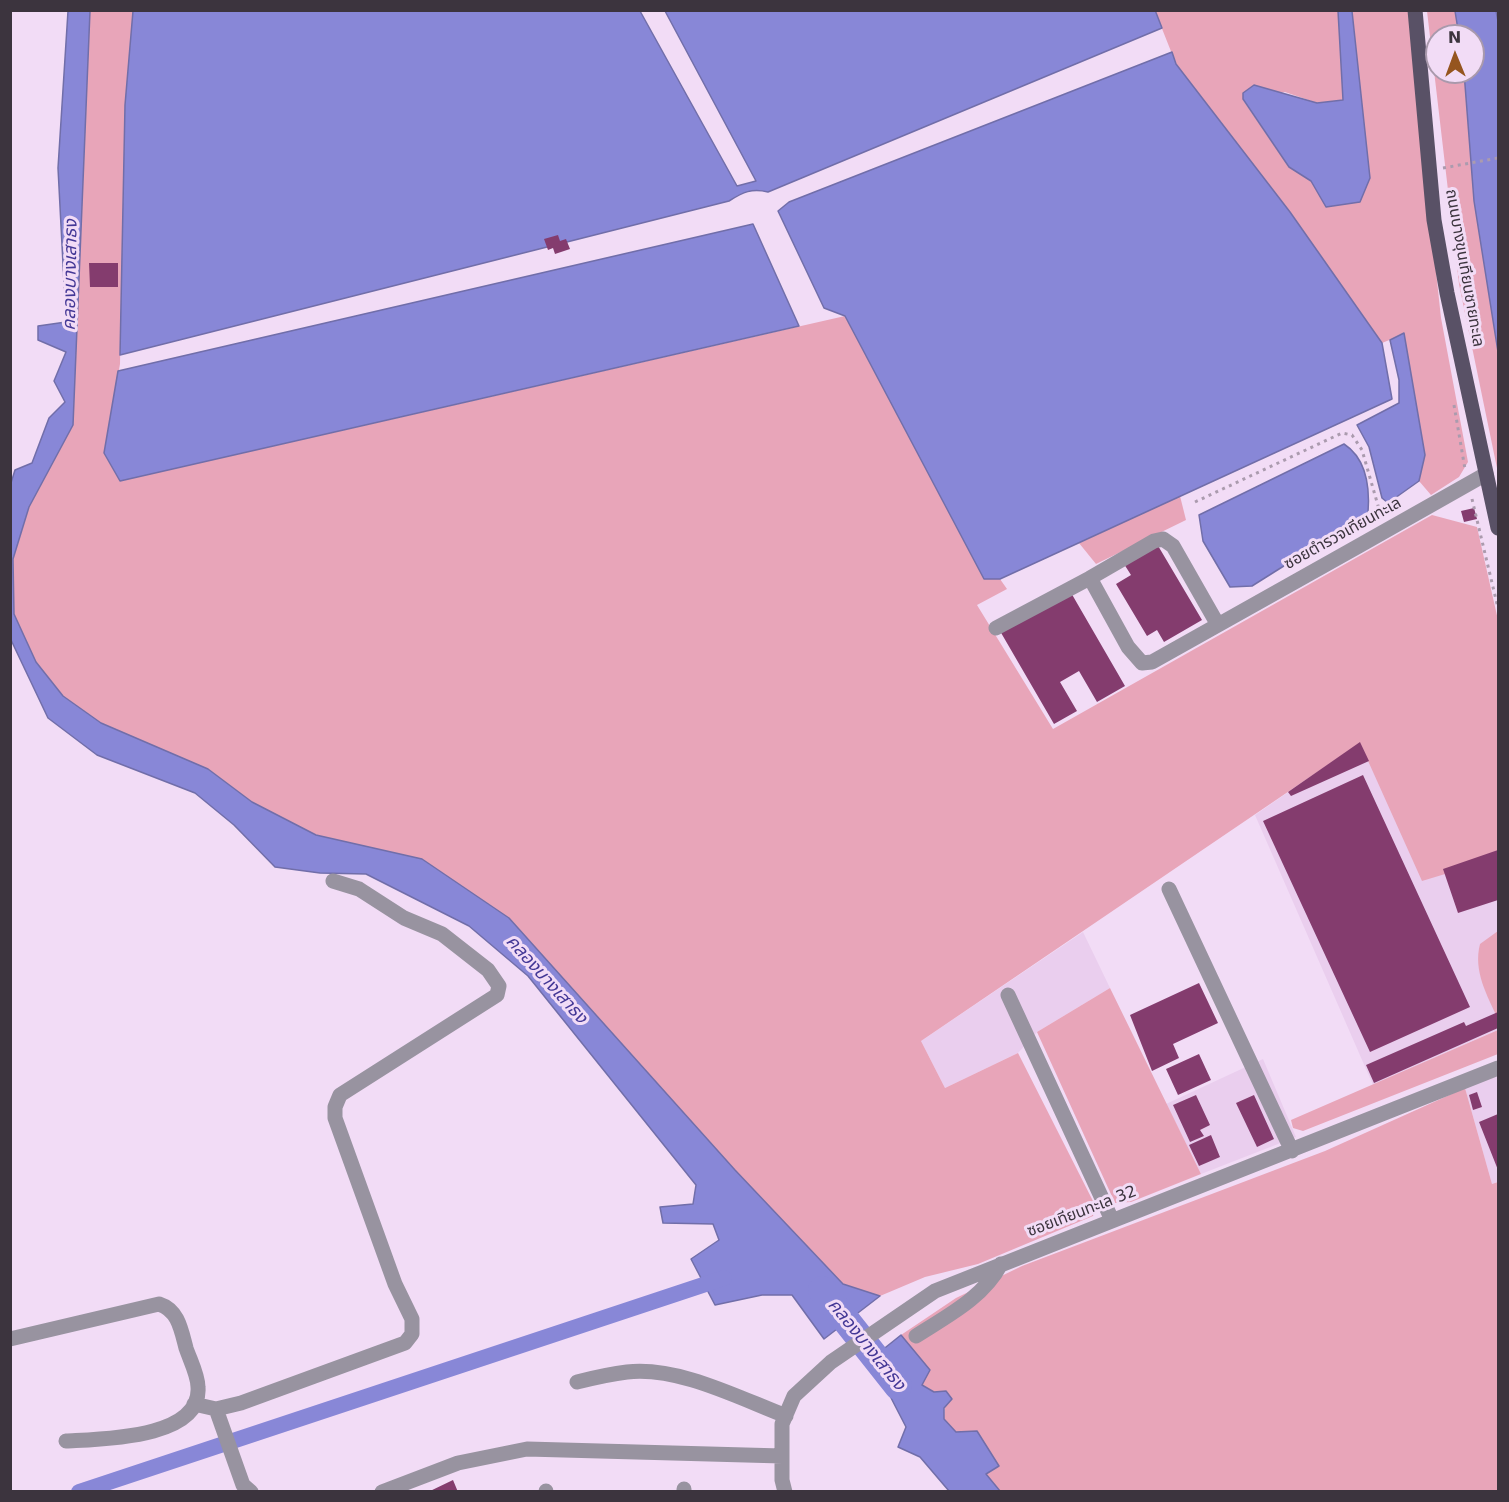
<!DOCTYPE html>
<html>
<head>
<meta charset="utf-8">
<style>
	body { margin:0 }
	#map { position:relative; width:1509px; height:1502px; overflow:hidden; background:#f2dcf6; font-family:"DejaVu Sans",sans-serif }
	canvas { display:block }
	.frame { position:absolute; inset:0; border:12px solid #3c343e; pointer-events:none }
	.north { position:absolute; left:1425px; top:24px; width:60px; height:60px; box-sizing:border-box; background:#f2dcf6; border:2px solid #a999ac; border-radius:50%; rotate:359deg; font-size:16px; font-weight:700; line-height:24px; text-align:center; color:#3c343e }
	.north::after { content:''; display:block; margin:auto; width:21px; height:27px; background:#95551f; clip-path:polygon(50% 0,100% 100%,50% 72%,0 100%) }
</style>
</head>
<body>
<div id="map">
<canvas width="1509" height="1502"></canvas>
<div class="frame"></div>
<div class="north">N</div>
</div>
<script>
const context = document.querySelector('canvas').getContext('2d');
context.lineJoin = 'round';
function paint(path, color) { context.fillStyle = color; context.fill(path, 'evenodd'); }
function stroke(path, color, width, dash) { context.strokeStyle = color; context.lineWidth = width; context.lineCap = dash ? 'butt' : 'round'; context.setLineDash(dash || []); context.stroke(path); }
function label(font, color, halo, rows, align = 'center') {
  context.font = font + ' "DejaVu Sans","Noto Sans Thai",sans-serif'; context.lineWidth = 6; context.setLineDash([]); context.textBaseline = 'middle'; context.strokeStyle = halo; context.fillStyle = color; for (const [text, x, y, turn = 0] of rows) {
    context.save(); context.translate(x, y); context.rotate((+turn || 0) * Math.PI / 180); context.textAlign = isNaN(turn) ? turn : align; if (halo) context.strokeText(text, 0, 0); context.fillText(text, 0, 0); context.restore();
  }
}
const built = new Path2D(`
	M1459 675 1498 820V1030L1373 1085 1255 815Z
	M1083 932 1110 988 1037 1032 1018 1053 945 1088 921 1041Z
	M1263 1059 1296 1137 1201 1174 1166 1104Z
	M1498 1074V1182L1492 1184 1465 1088Z`);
const green = new Path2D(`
	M90 11H133L125 105 120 364 104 453 120 481 845 316 984 579H1000L1007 589 977 605 1053 729 1432 515 1477 527 1498 620V858L1422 881 1360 743 921 1041 945 1088 1018 1053 1096 1207 1093 1216 978 1264 925 1277 880 1296 843 1284 735 1170 509 918 422 859 316 835 252 802 208 769 101 723 63 696 36 662 14 614 13 559 29 507 73 425Z
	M1155 11H1338L1343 100 1317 103 1285 92 1243 100 1289 167 1311 181 1370 178 1352 11H1408L1441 318 1468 462 1459 477 1431 495 1419 481 1425 455 1404 334 1382 343 1290 212 1176 64Z
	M1427 11H1455L1459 36H1437V72H1464L1474 201 1498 352V473L1459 284Z
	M1180 496 1186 520 1096 564 1079 543Z
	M1498 931V1019C1487 995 1473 971 1480 944Z
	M1110 988 1201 1174 1131 1202 1115 1203 1037 1032Z
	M1498 1030V1054L1303 1131 1293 1128 1291 1120Z
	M1465 1088 1492 1184 1498 1182V1491H1000L986 1474 999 1465 956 1432 944 1419 946 1391 934 1392 922 1385 901 1335 956 1298 1022 1266 1325 1151Z`);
const water = new Path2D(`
	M1155 10 1162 28 768 192C752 188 743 192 729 201L120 355 125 105 133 11H640L737 186 756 181 665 11Z
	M68 11H90L73 425 29 507 13 559 14 614 36 662 63 696 101 723 208 769 252 802 316 835 422 859 509 918 735 1170 843 1284 880 1296 824 1339 792 1295H762L715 1305 691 1259 719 1240 713 1224 663 1223 660 1207 693 1204 696 1185 528 976 469 926 366 874 320 873 275 867 234 825 195 793 97 755 48 718 11 640 10 486 15 470 32 463 49 418 65 402 54 381 66 352 38 340V326L66 322 58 168Z
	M1338 11H1352L1370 178 1360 202 1326 207 1311 181 1289 167 1243 99V93L1254 85 1317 103 1343 100Z
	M1455 11H1496L1498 21V352L1474 201 1464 72H1473V36H1459Z
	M1172 52 1176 64 1290 212 1382 343 1392 399 1000 579H984L845 316 824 308 778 211 789 202Z
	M753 224 799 326 120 481 104 453 118 371Z
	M1404 333 1425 455 1419 481 1388 503 1382 498 1369 447 1357 425 1399 403V380L1390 340Z
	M1344 444C1367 459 1370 487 1368 513L1252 586 1230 587 1203 541 1199 515Z
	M901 1335 930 1370 922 1385 934 1392 946 1391 952 1399 944 1408V1419L956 1432 977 1431 999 1466 986 1474 1000 1491H949L920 1457 898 1447 906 1427 871 1359Z`);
const canal = new Path2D(`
	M79 1492 724 1278`);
const river = new Path2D(`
	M822 1290 898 1386`);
const building = new Path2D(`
	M558 235 560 241 566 239 570 249 555 254 553 248 548 250 544 239Z
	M89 263H118V287H90Z
	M1474 508 1477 519 1464 522 1461 511Z
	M1157 544 1202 620 1164 642 1157 630 1147 636 1116 584 1131 575 1124 564Z
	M1070 591 1125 686 1097 702 1079 671 1060 682 1077 711 1054 724 1000 631Z
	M1360 742 1369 761 1291 796 1288 792Z
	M1363 775 1470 1007 1370 1052 1263 821Z
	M1498 850V900L1458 913 1443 869Z
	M1199 983 1218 1023 1173 1044 1179 1058 1152 1071 1130 1015Z
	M1498 1012V1028L1374 1083 1366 1065 1464 1022 1466 1026Z
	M1199 1054 1211 1080 1178 1095 1166 1069Z
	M1477 1092 1482 1107 1473 1110 1469 1095Z
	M1196 1095 1210 1125 1200 1130 1204 1136 1190 1142 1173 1105Z
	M1254 1095 1274 1139 1257 1147 1236 1103Z
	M1498 1114V1170L1479 1122Z
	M1211 1135 1220 1157 1199 1166 1189 1145Z
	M453 1480 458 1492H428Z`);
const path = new Path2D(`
	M1443 168 1498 158
	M1454 405 1465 469
	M1472 499 1498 608
	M1195 502 1342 433 1352 435 1362 450 1381 516`);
const minor = new Path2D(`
	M1218 625 1173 546 1163 539 1154 541 1090 578 1128 647 1142 663 1152 662C1263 600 1375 537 1486 474
	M996 628 1090 578
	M1169 889 1292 1151
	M1008 995 1112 1220
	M916 1336C947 1316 983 1298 1001 1264
	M10 1339 159 1304C178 1310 181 1329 186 1348 190 1360 198 1375 198 1387 202 1439 100 1439 66 1441
	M577 1382C593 1378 610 1374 627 1372 678 1366 739 1398 786 1416
	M194 1404 216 1409 241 1403 405 1343 412 1334V1319L395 1284 335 1118V1107L340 1095 497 995 499 986 488 970 442 934 404 918 359 889 333 881
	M216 1409 243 1485 251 1492
	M684 1489V1492
	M546 1491V1492
	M382 1492 458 1463 527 1449 782 1456
	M785 1492 782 1480V1424L794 1396 831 1362 935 1291 1498 1068`);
const major = new Path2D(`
	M1415 10 1434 220 1447 293 1498 528`);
const streetNames = [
	["ถนนบางขุนเทียนชายทะเล",1464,268,80],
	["ซอยตำรวจเทียนทะเล",1343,534,-29],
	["ซอยเทียนทะเล 32",1082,1212,-21]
];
const waterNames = [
	["คลองบางเสาธง",71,275,-89],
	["คลองบางเสาธง",546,980,48],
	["คลองบางเสาธง",866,1345,51]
];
paint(built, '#eaceee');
paint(green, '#e8a5b9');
paint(water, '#8887d7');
stroke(water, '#716ea9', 1.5);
stroke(canal, '#8887d7', 16);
stroke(river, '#8887d7', 28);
paint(building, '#843c6e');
stroke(path, '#ab9bae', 3, [3, 4.5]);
stroke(minor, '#9893a0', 15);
stroke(major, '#595166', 15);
label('16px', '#3c343e', '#f2dcf6', streetNames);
label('italic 18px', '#443896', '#f2dcf6', waterNames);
</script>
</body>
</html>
